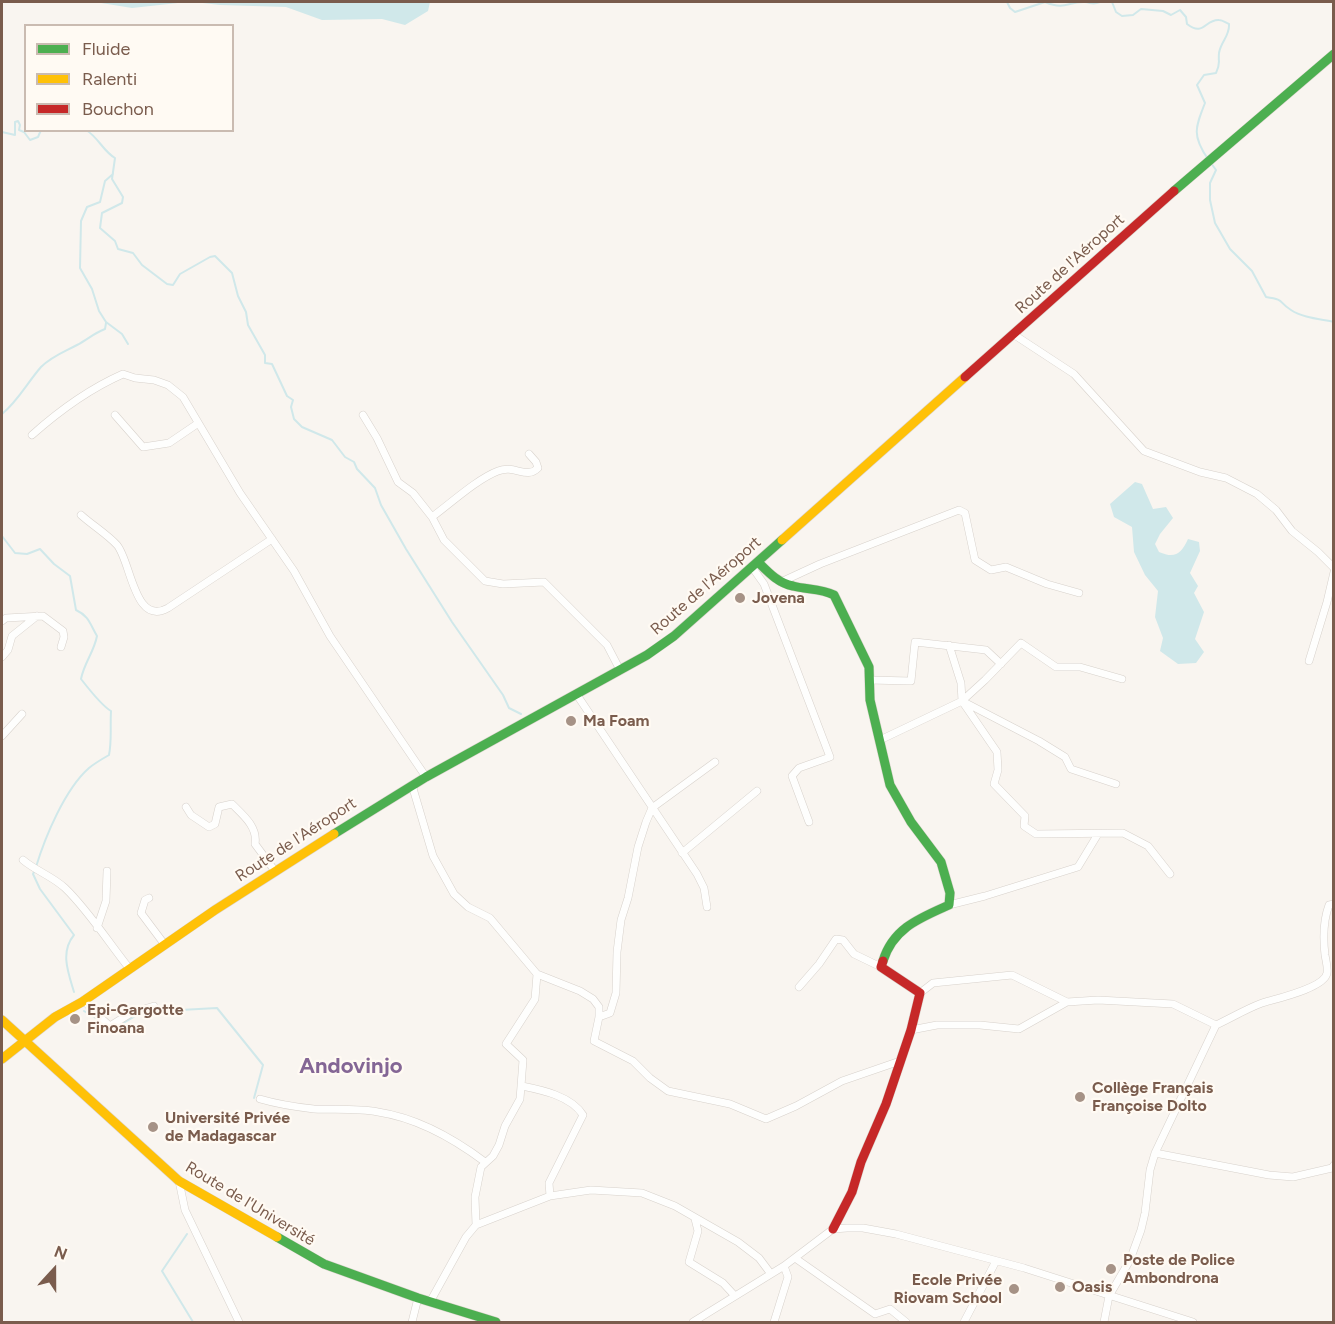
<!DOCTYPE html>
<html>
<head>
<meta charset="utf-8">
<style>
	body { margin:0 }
	#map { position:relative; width:1335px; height:1324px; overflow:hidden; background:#f9f5f0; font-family:Figtree,sans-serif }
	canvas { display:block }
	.frame { position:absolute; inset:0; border:3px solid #7a5c4d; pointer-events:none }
	.legend { position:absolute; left:24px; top:24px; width:210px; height:108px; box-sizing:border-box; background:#fffaf3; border:2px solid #cabbb1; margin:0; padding:8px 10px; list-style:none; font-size:18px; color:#7a5c4d }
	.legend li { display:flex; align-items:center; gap:12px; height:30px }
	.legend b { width:30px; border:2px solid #cabbb1 }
	.north { position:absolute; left:24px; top:1240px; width:60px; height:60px; -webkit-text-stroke:4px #fffaf3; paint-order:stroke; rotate:21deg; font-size:16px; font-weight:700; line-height:24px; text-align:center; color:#7a5c4d }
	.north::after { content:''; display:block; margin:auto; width:21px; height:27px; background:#7a5c4d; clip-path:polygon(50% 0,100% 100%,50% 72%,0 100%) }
</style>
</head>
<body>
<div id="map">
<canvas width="1335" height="1324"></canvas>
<div class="frame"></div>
<ul class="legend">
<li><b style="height:8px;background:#4caf50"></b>Fluide</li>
<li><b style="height:8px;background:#ffc107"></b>Ralenti</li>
<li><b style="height:8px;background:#c62828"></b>Bouchon</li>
</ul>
<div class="north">N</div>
</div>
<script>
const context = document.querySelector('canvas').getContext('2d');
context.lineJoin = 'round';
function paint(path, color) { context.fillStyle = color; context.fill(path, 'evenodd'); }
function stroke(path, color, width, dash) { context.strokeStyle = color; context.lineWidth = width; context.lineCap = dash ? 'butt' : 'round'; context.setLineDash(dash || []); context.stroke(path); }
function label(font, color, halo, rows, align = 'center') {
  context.font = font + ' Figtree,sans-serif'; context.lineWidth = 4.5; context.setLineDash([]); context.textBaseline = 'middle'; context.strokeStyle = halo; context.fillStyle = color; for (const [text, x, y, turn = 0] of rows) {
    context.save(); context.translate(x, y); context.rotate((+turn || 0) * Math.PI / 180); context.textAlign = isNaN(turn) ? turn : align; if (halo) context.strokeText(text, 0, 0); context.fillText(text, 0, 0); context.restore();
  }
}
const water = new Path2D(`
	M95 2H187L132 8Z
	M194 2H430L428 11 405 25 382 19 322 20 286 7 220 5Z
	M1135 482 1142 484 1153 509 1166 507 1173 518 1160 534 1155 544 1159 552C1175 559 1181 554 1188 539L1199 542 1200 551 1190 573 1198 586 1194 593 1204 612 1195 639 1204 652 1196 663 1178 664 1160 651 1163 638 1155 617 1158 591 1145 575 1134 552 1132 527 1114 517 1110 504Z`);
const stream = new Path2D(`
	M1007 2 1010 8 1015 12 1045 2C1066 11 1068 1 1085 2 1092 3 1093 5 1100 2
	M1112 2 1116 12 1122 16 1133 15 1141 9 1163 11 1171 15 1180 10 1186 17 1187 24C1204 37 1205 19 1219 20 1223 20 1226 23 1229 24 1230 36 1221 41 1219 53 1218 63 1221 63 1216 73L1204 75 1197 85 1205 103C1195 128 1192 136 1208 159
	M86 130C98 137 103 151 115 158L112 179 123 197 122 203 102 213 100 228 115 241 118 249 133 253 142 265 167 284 173 285 180 274 210 257 215 256 232 273 238 296 246 312 248 325 265 355V363L272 364 287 396 293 400 291 407 294 419 302 427 332 440 345 457 354 462 357 469 375 488 381 505 406 549 452 622 503 695 509 708 521 714
	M2 132 15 135V122L18 121 20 125 19 130 24 132 30 140 38 137 41 130
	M1211 163 1216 170 1210 183V200L1215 223 1230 249 1252 271 1266 297C1286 300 1277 301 1291 310 1303 318 1320 319 1334 322
	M113 174 105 181 100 202 87 207 81 221 80 268 92 289 99 311 106 322 122 334 128 344
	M2 414C18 401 27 383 41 367 52 356 64 352 77 345 87 340 94 333 105 329L106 323
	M2 536 15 553 27 554 40 549 54 564 70 576 76 610C89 616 90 624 97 636 94 652 84 663 81 679 88 688 102 706 111 711 110 726 112 740 109 755 102 759 95 763 89 768 65 789 45 837 36 867
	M35 870 33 874 40 889 74 935C60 952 68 972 74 992
	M84 1011 99 1020
	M144 1012 217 1008 263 1065 254 1098
	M118 1026 139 1014
	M187 1234 162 1271 193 1322`);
const street = new Path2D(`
	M1013 334 1074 374 1144 451 1200 472 1226 478 1257 494 1276 510 1292 531 1318 552 1334 568
	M115 415 143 447 169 443 197 424
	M363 415 377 438 398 482 413 493 432 517 444 540 485 581 503 584 544 582 607 645 620 670
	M32 435C60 410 89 389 123 374L135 378 154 380 168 385 183 397 240 493 294 571 330 636 426 777
	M81 515C92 525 107 534 117 545 131 561 134 627 168 608L272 539
	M432 517C451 503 477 479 498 471 515 464 526 480 538 468L536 462 529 454
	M752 567 764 584 830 757 799 768 792 776 809 822
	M781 582 820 564 959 510 965 513 975 560 991 570 1006 567 1047 584 1079 593
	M2 621 6 618 43 616 63 631 64 637 61 647
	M949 645 961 683 962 701 997 752 998 770 994 784 1025 816 1024 826 1036 834 1123 833 1148 846 1170 874
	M2 657 8 650 12 636 37 616
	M1309 661 1327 602 1334 572
	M869 680 911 681 915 642 986 650 1001 664
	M577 695 697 874 704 888 707 907
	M964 702 1039 741 1065 757 1071 769 1116 784
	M2 736 22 714
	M880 740 962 701 985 680 1021 643 1056 667H1080L1122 679
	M412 785 433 856 454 894 468 907 490 918 537 974 580 991 593 999 599 1007V1017L594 1041 633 1061 650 1078 668 1091 730 1104 766 1119 796 1106 842 1081 900 1061
	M186 807 191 815 209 827 215 824 219 807 232 804C243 815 258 827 255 844L275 871
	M682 853 757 791
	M23 860C36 871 52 876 65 888 88 910 109 943 129 968
	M149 898 145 900 141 913 165 945
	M949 905 985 896 1078 867 1098 834
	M97 928 106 901 107 871
	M799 987 819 964 836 939 843 940 854 954 881 967
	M920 993 933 983 1012 975 1067 1002
	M84 1000 93 1011 110 1026 131 1013 154 1006
	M599 1017 610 1013 616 993 617 952 621 920 628 898 638 847 646 822 652 808 715 762
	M110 1026 121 1030
	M911 1030 937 1025H980L1019 1029 1067 1002 1098 1000 1173 1004 1216 1025C1231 1018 1246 1009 1262 1003 1275 999 1325 988 1327 973 1328 968 1326 961 1325 955 1323 938 1323 921 1329 905L1334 904
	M522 1086C542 1090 571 1096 583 1115L549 1183 550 1196
	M260 1099C277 1104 296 1107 314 1109 335 1110 357 1108 378 1112 418 1118 453 1138 485 1162
	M1155 1153 1269 1175 1293 1177 1332 1168 1334 1165
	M179 1181 185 1210 239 1322
	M695 1219 698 1231 689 1262 723 1283 735 1296
	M476 1225 475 1197 481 1167 493 1156 499 1145 505 1126 520 1099 523 1060 506 1044 535 999 537 974
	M795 1258 875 1314 890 1309 906 1322
	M430 1302 466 1237 476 1225 550 1196 591 1190 642 1193 675 1206 738 1242 759 1258 771 1274
	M412 1322 418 1298
	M693 1322 784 1266 833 1229 847 1228H863L896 1234 1024 1268 1193 1322
	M774 1322 788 1277 784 1266
	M964 1322 996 1261
	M1104 1322 1109 1296 1130 1260 1141 1230 1145 1213 1150 1170 1155 1153 1216 1025`);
const fast = new Path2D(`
	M1174 191 1334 54
	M758 562C768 572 778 583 793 586 807 590 820 588 834 595L869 667 870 700 890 785 911 822 941 862 950 893 949 905C920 918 893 928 883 961
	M334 834 426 777 647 655 674 636 782 540
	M277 1237 324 1264 418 1298 496 1322`);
const slow = new Path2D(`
	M782 540 965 377
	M2 1020 179 1181 277 1237
	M2 1059 55 1017 82 1002 215 910 334 834`);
const jam = new Path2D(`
	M965 377 1174 191
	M833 1229 852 1192 861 1162 886 1104 911 1030 920 993 881 967 883 961`);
const markers = [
	[740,598,6,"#a69286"],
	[571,721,6,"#a69286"],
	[75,1019,6,"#a69286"],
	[1080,1097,6,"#a69286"],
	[153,1127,6,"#a69286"],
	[1111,1269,6,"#a69286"],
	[1060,1287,6,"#a69286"],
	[1014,1289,6,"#a69286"]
];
const streetNames = [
	["Route de l'Aéroport",1070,264,-42],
	["Route de l'Aéroport",706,586,-41],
	["Route de l'Aéroport",296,840,-33],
	["Route de l'Université",250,1204,31]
];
const poiNames = [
	["Jovena",752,598],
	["Ma Foam",583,721],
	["Epi-Gargotte",87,1010],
	["Finoana",87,1028],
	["Collège Français",1092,1088],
	["Françoise Dolto",1092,1106],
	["Université Privée",165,1118],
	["de Madagascar",165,1136],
	["Poste de Police",1123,1260],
	["Ambondrona",1123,1278],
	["Ecole Privée",1002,1280,"right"],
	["Riovam School",1002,1298,"right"],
	["Oasis",1072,1287]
];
const districtNames = [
	["Andovinjo",351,1067]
];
paint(water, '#d0e8ea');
stroke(stream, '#d0e8ea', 2);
stroke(street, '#d7d1cb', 8);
stroke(fast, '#d9d2cb', 10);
stroke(slow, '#d9d2cb', 10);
stroke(jam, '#d9d2cb', 10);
stroke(street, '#fefefd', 7);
stroke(fast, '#4caf50', 9);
stroke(slow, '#ffc107', 9);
stroke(jam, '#c62828', 9);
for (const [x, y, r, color] of markers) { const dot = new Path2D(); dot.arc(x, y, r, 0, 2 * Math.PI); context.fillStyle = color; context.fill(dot); stroke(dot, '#fffaf3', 2); }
label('16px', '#7a5c4d', '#fffaf3', streetNames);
label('bold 16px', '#7a5c4d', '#fffaf3', poiNames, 'left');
label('bold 22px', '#846695', '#fffaf3', districtNames);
</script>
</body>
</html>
